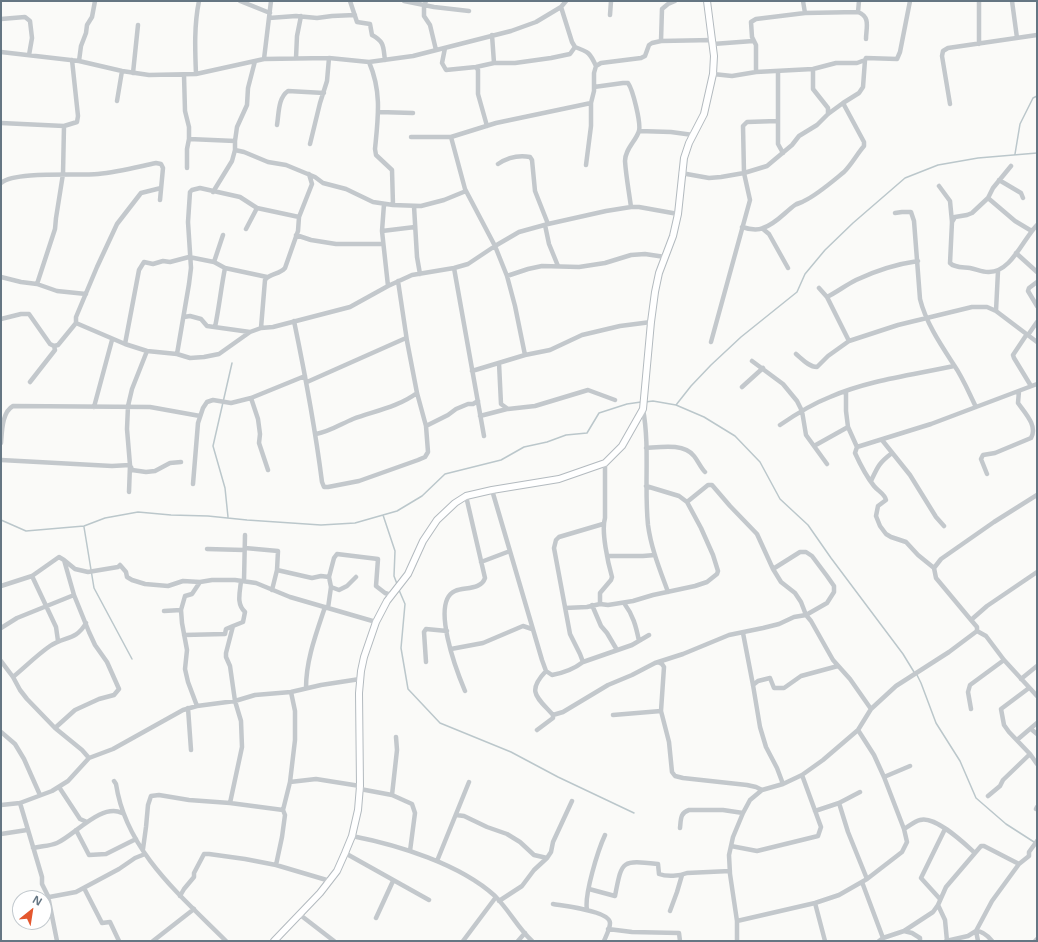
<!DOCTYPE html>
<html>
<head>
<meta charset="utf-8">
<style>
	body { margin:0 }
	#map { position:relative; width:1038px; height:942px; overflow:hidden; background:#fafaf8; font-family:"Open Sans",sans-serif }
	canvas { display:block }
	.frame { position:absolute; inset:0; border:2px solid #657683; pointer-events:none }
	.north { position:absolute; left:12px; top:890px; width:40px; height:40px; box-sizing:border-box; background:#fff; border:1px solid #c1c8cd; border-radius:50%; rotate:30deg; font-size:11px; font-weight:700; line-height:16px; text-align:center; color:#657683 }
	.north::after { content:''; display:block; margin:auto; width:14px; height:18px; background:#e4572e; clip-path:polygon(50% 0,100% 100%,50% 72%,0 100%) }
</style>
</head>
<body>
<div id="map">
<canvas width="1038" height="942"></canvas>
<div class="frame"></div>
<div class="north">N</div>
</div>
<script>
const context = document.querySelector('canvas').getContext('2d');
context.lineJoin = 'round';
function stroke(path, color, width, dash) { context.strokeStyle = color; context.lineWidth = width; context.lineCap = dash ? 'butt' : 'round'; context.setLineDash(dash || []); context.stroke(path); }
const stream = new Path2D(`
	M1015 154 1020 124 1033 98 1037 96
	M645 402 653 401 676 405 704 417 735 436 760 462 780 499 808 525 831 558 903 654 914 672
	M676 405 691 386 711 365 741 337 797 292 805 274 825 250 853 223 905 178 938 165 978 158 1037 153
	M383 515 395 551 394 576 397 584
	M228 517 225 488 213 446 232 363
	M1 520 26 531 84 526 105 518 138 512 171 515 208 516 247 520 321 525 355 523 397 511 422 496 445 474 501 460 524 447 547 442 566 435 587 433 599 413 627 404 641 402
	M84 527 94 588 132 659
	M399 590 405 604 401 648 408 689 440 723 511 752 558 777 634 813
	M917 675 921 683 936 723 960 761 976 798 1006 824 1034 842`);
const street = new Path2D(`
	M240 1 270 13
	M350 1 357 22 370 24 372 35C385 42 383 47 385 60
	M404 1 434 7 469 11
	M426 1 424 6V16L430 25 436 50
	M803 1 805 13
	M979 1V44
	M1012 1 1017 38
	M561 7 572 42 575 47C589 52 590 53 596 66
	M858 12 859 1
	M610 15 611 1
	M269 18 296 16 317 18 332 16 355 15
	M1 19 25 17 30 21 32 38 29 55
	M492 35 494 63
	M661 41 662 9 668 4 675 1
	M713 44 753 41
	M445 48 442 63 446 70 476 67 494 63H515L551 58 570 54 575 47
	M1 52 79 61 122 71 149 75 196 74 264 59 329 58 369 62 413 56 511 31 536 22 561 7 566 1
	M296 58 297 36 301 16
	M264 59 271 1
	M79 61 81 46 86 33 87 25 92 17 95 1
	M369 62C382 92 378 118 375 149L376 155 392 170 393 205
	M476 67 478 70V94L487 126
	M813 69V89L828 108V114
	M778 71V144L783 153
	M756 72V45L752 37 751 22 756 19 805 13 858 12C871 17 866 28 866 39
	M133 73 138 25
	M196 74C195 50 194 25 199 1
	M713 74 732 76 756 72 813 69 836 63H857L865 60 866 58 897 59 900 52 910 1
	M184 75 185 111 189 127V139L187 149V168
	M594 87 623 83H628C633 90 641 123 639 131 636 141 625 149 625 161 626 176 629 192 631 207
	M117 101 122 71
	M950 104 942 56 943 51 948 48 1037 35
	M379 112 413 113
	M1 123 64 126 77 122 78 116 72 60
	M277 125C279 113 278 98 288 91L324 93
	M639 131 671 132 693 135
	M411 137H451L496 123 591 103
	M451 137 465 189 495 246 507 276 515 306 525 355
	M189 139 235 141
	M310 144 320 103 327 81 329 58
	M235 150 244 152 268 162 286 165 315 177 323 183 346 189 373 202 393 205 421 206 444 200 466 191
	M498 164C507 158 519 155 530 157L532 160 535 191 548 224
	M586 165 591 126V103L594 91V73L596 66 601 63 641 58 645 56 649 45 652 43 661 41 713 40
	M681 173 709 178 721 177 744 173 767 166 792 145 799 136 817 125 828 114 843 103 859 93 863 87 865 60
	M999 180 1021 193 1023 198
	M1 183C15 171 78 176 98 174 118 172 137 167 156 163L161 164 163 168 160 200
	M939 186 950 201 952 222 950 263C954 268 964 267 970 268 976 269 982 272 988 272 1011 273 1023 239 1037 225
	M213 192 232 161 235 150V141L237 127 247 105 248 88 255 61
	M988 198 1015 221 1030 230H1032
	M384 204 382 231 388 286
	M414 206 417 257 420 274
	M895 213 902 212H911L914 221 920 299C926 323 941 345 954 365 963 378 969 393 976 407
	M952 222 955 217 967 215 972 213 988 198 993 188 1011 166
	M545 225 549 244 558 266
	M742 227C748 229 757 231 763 228 776 224 785 212 795 205 798 203 801 203 804 201 817 195 833 181 844 172 852 164 857 154 864 146V142L843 103
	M246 229 257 208
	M763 229 769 234 788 268
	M382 231 415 227
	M296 235 311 240 336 244H383
	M1016 253 1037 272
	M214 262 223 235
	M454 268 484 436
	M507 276 528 269 542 266 579 267 605 263 631 255 645 254 665 257
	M1 277 21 282 37 284 57 291 86 294
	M1037 282 1029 288 1028 291 1037 306
	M37 284 55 229 56 218 63 174 64 126
	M819 288 827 297 849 341
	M827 297C837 292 846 285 856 280 875 271 897 264 918 261
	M996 311 998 271
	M184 317 190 316 201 319 207 326 250 332
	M1 319 21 314H29L50 344 54 346
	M294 321C305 374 315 427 322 482L324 487H328L359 481 418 460 425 457 428 452 426 426 417 393 407 341 398 281
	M76 323 125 344 147 351 177 354 190 358 204 357 219 354 250 332 261 328 273 327 350 307 388 286 412 275 454 268 468 264 495 246 519 232 548 224 606 211 631 207H639L678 214
	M215 327C219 308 221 288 225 268
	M261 328 265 280C270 273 279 275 285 268L298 231 299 217 312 184 309 174
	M1027 334 1013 355 1014 358 1031 386
	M1028 335 1037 322
	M711 342 750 200 744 173 743 126 747 122 777 121
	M125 344 139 270 144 262 153 264 163 261 170 262 189 257 214 262 225 268 267 277
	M54 346 58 345 76 323V317L97 267 117 224 141 193 161 188
	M177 354 189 284 191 268 188 222 190 192 192 190 200 188 240 197 257 208 299 217
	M796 354C802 359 809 367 817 367L828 356 849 341 898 325 972 307H987L996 311 1037 342
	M752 361 783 384 797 401 802 411 806 435 827 464
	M499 363 501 404 508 409 535 406 588 390 615 400
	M472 371 525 355 550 350 582 335 620 326 651 322
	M30 382 55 350 54 346
	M307 382 406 338
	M742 387 763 368
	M846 391V411L848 427 857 447 931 424 1037 384
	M251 398 258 419 260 434 259 443 268 470
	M94 407 112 340
	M643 409C650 447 644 486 648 525 651 548 660 570 668 592
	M480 416 507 409
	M780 425C796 414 812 404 830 397 869 380 913 375 954 366
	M426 426 448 415 456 409 468 404H473L478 401
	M316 434C329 432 341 424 353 419 375 411 398 407 417 393
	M882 440 910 475 936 517 944 526
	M1 443C2 431 2 412 13 406L150 407 200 416
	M814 446 848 427
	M857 447 855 453C860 464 866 476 874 486 878 491 885 494 886 500L878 506 876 516 880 526 886 534 891 537 906 542 918 555 934 568
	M646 448C661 447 684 443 694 456 698 461 701 468 705 472
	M1 460 112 466 130 465
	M131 467 132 470 146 472 155 471 170 463 181 462
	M987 474 981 459 983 455 995 453 1031 438C1038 426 1025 413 1018 403L1019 391
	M871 481C878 466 879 463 892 453
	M193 484 198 423 203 408 207 402 213 400 231 403 251 398 305 376
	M492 490 542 660 546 671 552 675C563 673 574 669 583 662L632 645 649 635
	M129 492 130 465 127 429 128 406 132 389 147 351
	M687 502 708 485H712L730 506 757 534 773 569 781 582 795 593 801 602 806 615 811 621 833 660 850 679 871 709
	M245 548 278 551 277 570 272 590
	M207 549 244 550
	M607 556H643L655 555
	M64 560 75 569 88 572 118 567 120 565 126 572 127 577 132 580 145 584 168 586 183 581 200 582 212 580H235L256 583 290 597 376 622
	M481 562 510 551
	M277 570 312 578 321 576 329 577 331 587 339 590 347 586 356 577
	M32 576 56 627 58 641
	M329 577 334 558 337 554 378 559 376 586 385 593 391 595
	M244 581 245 535
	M1 586 32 576 59 557 64 560 74 595 89 632 95 645 107 662 119 689 114 695 99 699 75 710 55 728
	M624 603C633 615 636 626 639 641
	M600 604V593L611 580 612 577C608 563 601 531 605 518V463
	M592 605 601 626 607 633 617 650
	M328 608 331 587
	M565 608 587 607 600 604 608 605 633 601 653 595 695 586 707 582 717 574 718 571 713 555 701 528 687 502 679 496 646 486
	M181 610 182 623 187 650 185 669 188 682 197 706
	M164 611 181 610 185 596 192 594 200 582
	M971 620 987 606 1037 572
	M1 628 17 618 74 595
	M977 631 986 636 1004 660 1037 696
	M743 633 753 685 760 727 766 747 777 768 783 784
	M184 635 225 634 226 629 233 626
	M451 649 483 643 523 626 532 629
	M1 661 13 677 20 690 27 699 55 728 82 750 89 758
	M426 662 424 632 426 629 447 631
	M583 662 580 654 570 634 554 548 556 540 559 537 603 524
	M658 662 662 664 664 667 661 711 669 742 672 772 675 776 683 778 747 785 756 787 762 790
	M546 671C526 692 537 697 553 715
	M13 677C25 667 37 655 50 646 64 636 76 641 86 623
	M1021 679 1037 666
	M753 685 758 681 770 678 774 688H784L801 676 838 666
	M306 688C306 660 316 634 325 607
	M1029 688 1001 709 1004 725 1009 732 1030 754 1037 764
	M465 691C457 672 430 602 455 591 465 587 481 590 485 578L466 496
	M188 708 191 750
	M971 709 968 692 970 685 1004 660
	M613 715 661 711
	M1031 729 1037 734
	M537 730 553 718V715L563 712 608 685 632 675 655 663 683 654 729 635 763 628 779 624 794 617 806 615 827 603 834 592V586L827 576 812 556 806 552H800L773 569
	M1 732 15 744 24 759 40 795
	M1017 740 1037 723
	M884 777 910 766
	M114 781 116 784C126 851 181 896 226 941
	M290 782 316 779 360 786
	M59 787 80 819 87 822
	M360 789 392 795 412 804 415 813 410 851
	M392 795 397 750 396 737
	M988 796 1000 786 1003 780 1030 754
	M20 803 42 877V884L48 896 57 941
	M230 803 242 747 241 721 235 701 230 666 226 657V653L233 626 243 622 245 612C236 604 240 592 241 581
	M839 803 848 832 867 879
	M1 805 20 803 52 791 68 781 89 758 113 749 183 710 197 706 235 701 255 695 291 692 321 685 360 679
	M1036 809 1037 807
	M815 811 839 803 860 792
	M456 815 464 816 487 827 507 834 520 842 534 855 547 858
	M680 828C681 819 680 813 689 810H723L743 813
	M904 829C909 826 915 821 920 820 935 815 965 844 975 853
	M76 830 89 855 106 854 136 839
	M1 834 27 830
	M352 836C398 845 460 864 495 896 509 910 518 928 532 941
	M731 846 757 851 818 836 821 827 802 775
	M33 848C41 846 50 846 57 843 75 835 101 803 122 813
	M143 849 146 827 148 805 151 796 159 795 189 800 230 803 283 810
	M345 853 429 900
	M437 861 469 782
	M276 865 282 837 285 815 283 810 290 782 295 740V711L291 692
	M862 882 883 938
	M84 888 102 923 110 922 119 941
	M589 889 615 896C622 860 621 860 658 864L659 874C667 877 680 876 687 873L730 871
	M180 896 184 889 194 877V873L204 854H209L245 859 276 865 330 881
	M44 898 76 892 119 869 135 858 145 854
	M940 899 921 878 945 829
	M499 901 522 886 534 870 547 858 551 852 553 842 572 801
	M815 903 825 941
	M553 904C564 906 610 911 610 923 610 929 606 936 604 941
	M938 905 945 920 947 941
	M587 910C584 895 598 850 605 835
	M670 911 677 892 682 875
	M299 914 334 941
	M376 918 393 881
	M737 921 815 903 839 895 867 879 902 852 907 842 904 829 884 777 874 755 858 730
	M608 929 632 932 679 933 680 941
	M904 931 912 933 920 938V941
	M976 931C983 931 988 936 992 941
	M976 931 978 941
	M153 941 194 909
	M463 941 496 897
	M518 941 525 933
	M737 941V921L730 874 729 855 733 837 743 813 750 800 762 790 783 784 802 775 823 760 858 730 871 709 896 686 949 652 977 631V627L971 620 936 578 934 568 941 559 994 522 1037 495
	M879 941 883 938 904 931 933 912 938 905 946 887 981 846H984L1019 864
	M946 941 968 936 976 931 992 901 1019 864 1029 856V852L1037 841
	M1035 941 1037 939`);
const secondary = new Path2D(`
	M274 941 320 893 337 871 345 853 352 836 358 810 360 786 359 693 361 671 364 657 376 622 387 601 408 574 423 541 437 520 455 503 466 496 492 490 559 479 605 463 622 446 643 409 651 322 655 292 659 273 673 236 678 214 684 158 689 143 704 114 713 74 714 56 707 1`);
stroke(stream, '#bbc7cb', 1.5);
stroke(secondary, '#b3babf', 8);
stroke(street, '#c3c8cc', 4.5);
stroke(secondary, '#fff', 6);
</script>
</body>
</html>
